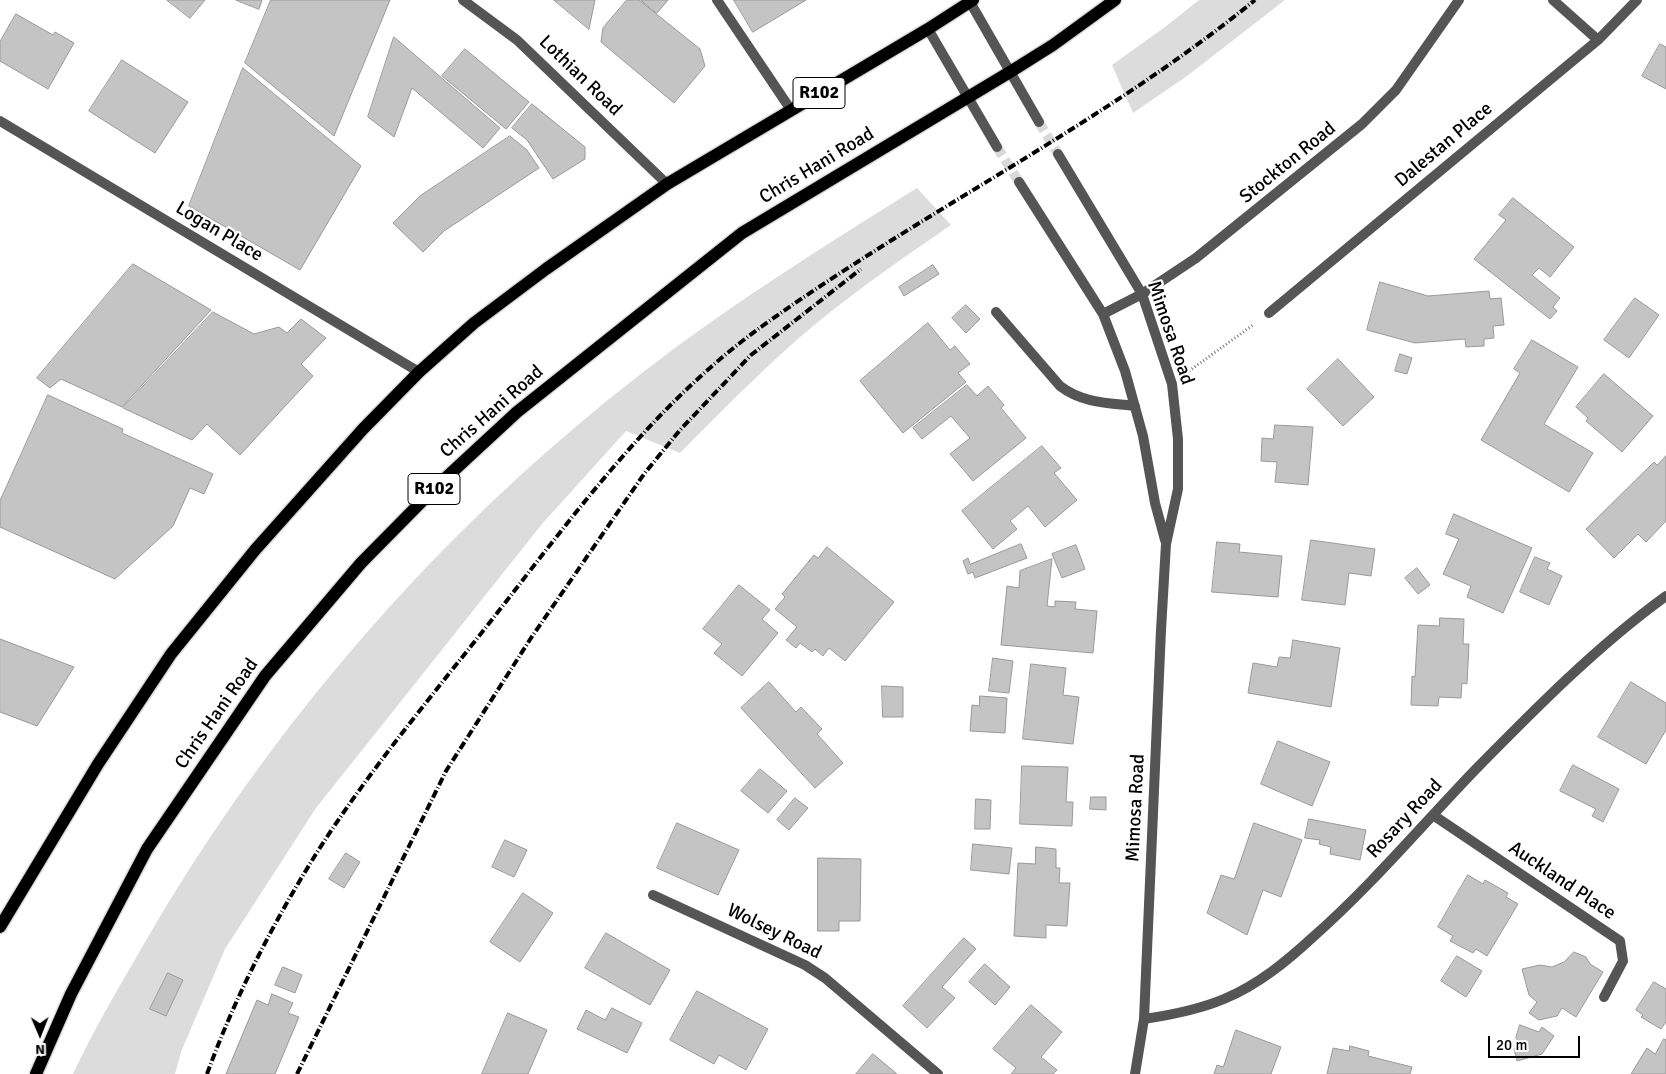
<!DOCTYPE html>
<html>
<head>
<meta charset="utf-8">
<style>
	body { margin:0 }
	#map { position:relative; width:1666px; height:1074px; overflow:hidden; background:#fff; font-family:Signika,sans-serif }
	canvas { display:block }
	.north { position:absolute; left:15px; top:1009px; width:50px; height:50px; -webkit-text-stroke:4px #fff; paint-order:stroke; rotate:179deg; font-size:14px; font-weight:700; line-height:20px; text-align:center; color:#000 }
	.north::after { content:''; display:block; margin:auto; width:18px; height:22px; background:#000; clip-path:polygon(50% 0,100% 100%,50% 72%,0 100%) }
	.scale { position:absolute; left:1488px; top:1036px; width:92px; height:22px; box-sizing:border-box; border:2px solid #000; border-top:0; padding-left:6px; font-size:15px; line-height:18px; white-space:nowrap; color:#000; -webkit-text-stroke:4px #fff; paint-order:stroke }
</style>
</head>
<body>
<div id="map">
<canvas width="1666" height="1074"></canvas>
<div class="north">N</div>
<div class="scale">20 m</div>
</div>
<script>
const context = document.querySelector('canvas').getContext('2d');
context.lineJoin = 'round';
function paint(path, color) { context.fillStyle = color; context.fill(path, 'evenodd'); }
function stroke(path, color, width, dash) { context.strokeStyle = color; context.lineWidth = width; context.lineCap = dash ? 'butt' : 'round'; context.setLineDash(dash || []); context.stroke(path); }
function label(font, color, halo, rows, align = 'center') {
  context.font = font + ' Signika,sans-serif'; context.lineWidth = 4.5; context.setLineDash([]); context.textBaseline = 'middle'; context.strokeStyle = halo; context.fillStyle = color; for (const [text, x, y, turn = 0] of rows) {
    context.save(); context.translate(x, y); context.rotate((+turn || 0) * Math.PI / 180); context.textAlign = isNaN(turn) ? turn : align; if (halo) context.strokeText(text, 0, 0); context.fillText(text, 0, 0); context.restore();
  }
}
const green = new Path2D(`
	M1199 0H1285L1187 76 1133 113 1112 65 1165 27Z
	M917 188 951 225C906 256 861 287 818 322 769 362 725 408 680 453L626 431 542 524 316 808 225 949 181 1052 175 1074H73C95 1027 122 982 148 937 272 725 435 536 628 384 720 311 818 250 917 188Z`);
const building = new Path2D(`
	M167 0H205L190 18Z
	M236 0H262L259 9Z
	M271 0H390L334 136 245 63Z
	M554 0H595L589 29Z
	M627 0H639L700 49 705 66 674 103 601 42 603 28Z
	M641 0H668L657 13Z
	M734 0H806L753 32Z
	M16 14 53 35 55 32 74 43 48 89 0 61V42Z
	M394 37 500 128 483 148 412 88 394 137 368 117Z
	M1660 44 1666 47V89L1642 76Z
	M465 49 529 102 506 129 442 76Z
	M122 60 188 102 155 153 89 111Z
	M243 68 361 166 300 270 189 206Z
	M532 104 585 147V159L553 179 527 140 512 128Z
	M510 136 527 150 539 168 444 231 423 252 393 223 420 196Z
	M1513 198 1574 247 1550 277 1539 268 1532 275 1560 298 1553 307 1557 311 1550 319 1474 259 1506 220 1499 215Z
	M133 264 211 310 122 407 61 379 50 388 37 378Z
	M933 265 939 274 904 296 899 287Z
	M1380 282 1428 296 1489 291 1490 299 1501 298 1504 325 1493 326 1494 338 1484 339V346L1466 347 1465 339 1415 343 1367 330Z
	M1635 298 1659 315 1629 358 1604 340Z
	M966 305 980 319 966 333 952 318Z
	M213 312 254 334 279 327 287 333 301 319 326 338 301 364 313 376 240 455 207 424 192 440 123 408Z
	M928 323 950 350 955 346 970 364 958 373 966 382 903 433 860 381Z
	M1532 340 1578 367 1544 424 1593 453 1569 492 1481 440 1520 373 1514 369Z
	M1400 354 1412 358 1407 374 1395 371Z
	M1338 359 1374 397 1343 426 1307 389Z
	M1604 374 1653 416 1622 452 1586 421 1588 418 1576 407Z
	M967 385 977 396 988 386 1004 405 1001 408 1026 438 973 481 950 454 970 438 951 416 922 439 913 428Z
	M48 395 123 429 122 433 213 474 204 494 190 488 173 526 115 579 0 527V501Z
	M1275 425 1313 427 1308 485 1275 482 1277 462 1261 461 1262 438 1273 439Z
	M1042 446 1061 468 1054 473 1077 500 1045 527 1028 506 1010 521 1017 529 993 549 962 511Z
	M1666 456V521L1646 542 1638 534 1614 558 1586 529 1654 462 1657 465Z
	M1454 514 1532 548 1503 613 1467 597 1471 586 1443 574 1459 539 1446 534Z
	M1311 540 1375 549 1371 576 1349 573 1345 605 1302 600Z
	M1217 542 1240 544 1239 552 1282 556 1278 597 1212 592Z
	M1021 544 1027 558 975 578 973 572 968 574 963 561 968 558 970 564Z
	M1076 545 1085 569 1062 578 1052 554Z
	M827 547 894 602 845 661 829 648 823 656 815 649 812 652 800 643 796 648 786 640 797 627 775 609 785 597 782 594 814 555 818 558Z
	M1535 557 1550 563 1547 569 1562 576 1549 605 1520 592Z
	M1052 559 1047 606 1055 607V601L1076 602 1075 609 1097 611 1093 653 1001 645 1007 586 1019 588 1020 571Z
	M1417 568 1430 585 1418 594 1405 578Z
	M739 585 770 610 762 619 778 633 742 676 714 653 722 644 703 629Z
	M1440 618 1464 619 1463 644H1469L1467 684 1462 683 1461 698 1439 697 1438 706 1411 705 1412 676 1415 677 1418 625 1439 626Z
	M0 639 74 667 37 726 0 712Z
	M1293 640 1340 648 1331 707 1248 693 1253 663 1277 667 1279 657 1290 658Z
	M993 658 1013 661 1009 693 989 691Z
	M1031 664 1066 668 1063 695 1079 697 1073 744 1023 739Z
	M769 682 796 712 801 707 822 729 817 734 843 763 815 788 741 708Z
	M1631 682 1666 703V730L1646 764 1598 737Z
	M882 686 903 687V717H883Z
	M980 696 1007 698 1005 733 970 731 972 705 979 706Z
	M1278 741 1330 762 1312 806 1261 784Z
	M1573 765 1619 789 1603 822 1592 816 1596 809 1560 791Z
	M1022 766 1068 767 1066 802H1073L1072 826 1020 824Z
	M760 769 787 791 768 813 741 791Z
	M1091 797H1106V810L1090 809Z
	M795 798 808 808 789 830 777 820Z
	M976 799 991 800 990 829H975Z
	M1309 819 1366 830 1360 860 1330 854 1331 847 1319 844 1320 840 1305 838Z
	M677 823 739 850 718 895 657 868Z
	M1254 823 1302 840 1281 897 1263 890 1247 935 1207 913 1221 875 1234 879Z
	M505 840 527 850 514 877 492 867Z
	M973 844 1012 848 1009 874 971 870Z
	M1036 847 1056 849V868H1060L1059 883H1070L1067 926 1046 925V938L1014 936 1018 863 1035 864Z
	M346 853 360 862 344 888 329 879Z
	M818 858 861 859 860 921H839V931H818Z
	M1468 875 1483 884 1485 880 1508 893 1506 897 1518 904 1487 956 1476 949 1473 953 1450 941 1453 936 1438 927Z
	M523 893 553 913 520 962 490 942Z
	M606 933 670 970 650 1005 585 968Z
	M964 938 976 949 942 987 955 998 927 1028 903 1006Z
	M1574 952 1586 957 1590 964 1603 972 1576 1017 1562 1008 1557 1016 1539 1020 1529 1013 1537 1002 1529 995 1522 969 1540 965 1552 967 1564 962Z
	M1457 956 1482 971 1466 997 1441 981Z
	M985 964 1010 987 995 1005 969 982Z
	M283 967 302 975 295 993 275 985Z
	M168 973 183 980 166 1016 150 1009Z
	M1654 982 1666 989V1022L1661 1029 1641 1017 1643 1015 1636 1010Z
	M697 991 768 1029 746 1070 719 1055 714 1064 670 1040Z
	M272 994 293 1003 288 1013 299 1017 275 1074H226L257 1000 268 1005Z
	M1031 1005 1062 1032 1041 1057 1057 1070 1053 1074H1011L1016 1068 993 1049Z
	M612 1008 642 1023 627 1053 577 1029 586 1010 605 1020Z
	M508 1013 547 1030 528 1074H482Z
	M1520 1025 1539 1032 1542 1027 1554 1036 1542 1054 1517 1061 1514 1049 1522 1046 1516 1038Z
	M1236 1030 1281 1047 1271 1074H1214L1217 1065 1223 1067Z
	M1664 1039 1666 1040V1074H1631L1647 1048 1655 1054Z
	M1350 1046 1369 1051 1368 1056 1412 1067 1410 1074H1327L1333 1048 1349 1051Z
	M873 1054 897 1074H856Z`);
const minorTunnel = new Path2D(`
	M1039 122 1058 154
	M997 147 1019 182`);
const path = new Path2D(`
	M1189 371 1253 325`);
const service = new Path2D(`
	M717 0 791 110`);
const minor = new Path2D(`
	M463 0 517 40 667 184
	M1553 0 1598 40
	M970 2 1039 122
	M928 29 997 147
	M0 121 419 372
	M1058 154 1142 294 1172 384 1178 439V489L1166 544 1161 630 1144 1019 1135 1074
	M1019 182 1103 314 1125 371 1143 436 1155 503 1165 540
	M996 312 1060 386C1082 403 1108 403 1135 406
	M1269 313 1598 40 1637 0
	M1103 314 1142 294 1196 258 1362 124 1396 90 1459 0
	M1433 815 1620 941 1623 961 1604 997
	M653 895 805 965 825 978 938 1074
	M1144 1019C1171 1015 1198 1010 1224 999 1258 985 1287 961 1313 937 1372 885 1422 825 1476 769 1536 708 1597 646 1666 596`);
const primary = new Path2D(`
	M0 927 98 764 171 654 255 550 363 429 419 372 474 323 546 269 667 184 928 29 973 0
	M36 1074 71 994 147 849 265 676 361 563 437 486 517 412 742 233 1010 72 1053 45 1115 0`);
const rail = new Path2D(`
	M207 1074C235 997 273 923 316 854 371 767 438 689 501 608 579 508 657 402 761 327 921 212 1103 124 1255 0
	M297 1074 446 771 531 638 644 474 680 430 751 355 861 269`);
const shields = [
	[819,93,52],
	[434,489,52]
];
const shieldNames = [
	["R102",819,93],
	["R102",434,489]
];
const streetNames = [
	["Lothian Road",580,76,44],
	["Dalestan Place",1444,145,-40],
	["Stockton Road",1288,163,-39],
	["Chris Hani Road",817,166,-31],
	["Logan Place",219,232,31],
	["Mimosa Road",1170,333,71],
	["Chris Hani Road",492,412,-41],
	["Chris Hani Road",217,714,-55],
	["Mimosa Road",1136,808,-87],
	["Rosary Road",1405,819,-47],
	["Auckland Place",1562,881,34],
	["Wolsey Road",774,932,26]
];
paint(green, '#dcdcdc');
paint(building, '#c4c4c4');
stroke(building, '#999', 1);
stroke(minorTunnel, '#d9d9d9', 10, [10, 5]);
stroke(primary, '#dbdbdb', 15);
stroke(path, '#777', 3, [1, 2.5]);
stroke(service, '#555', 10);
stroke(minor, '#555', 10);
stroke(primary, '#000', 12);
stroke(rail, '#000', 4, [8, 2.5, 1, 2.5]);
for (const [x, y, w] of shields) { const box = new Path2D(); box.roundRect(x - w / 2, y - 15.5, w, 31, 4); context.fillStyle = '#fff'; context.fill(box); stroke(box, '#000', 1); }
label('bold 18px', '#000', null, shieldNames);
label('19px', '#000', '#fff', streetNames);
</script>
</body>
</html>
